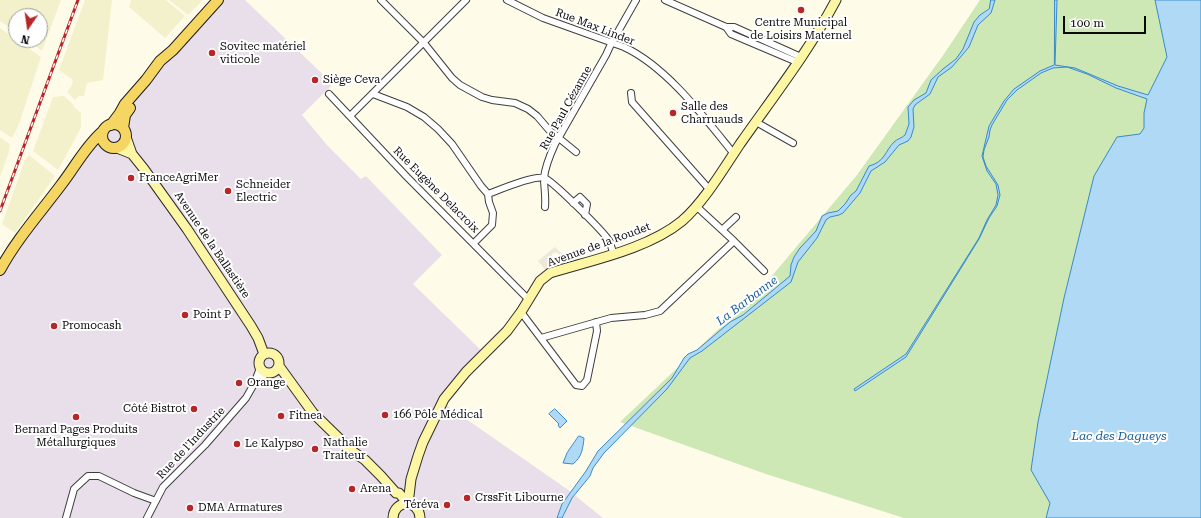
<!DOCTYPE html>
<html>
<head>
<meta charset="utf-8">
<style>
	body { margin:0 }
	#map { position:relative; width:1201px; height:518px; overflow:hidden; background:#fffbe9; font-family:"Roboto Serif",serif }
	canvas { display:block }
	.north { position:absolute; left:8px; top:8px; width:40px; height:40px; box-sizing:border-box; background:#fff; border:1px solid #9d9d9d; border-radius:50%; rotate:193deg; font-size:11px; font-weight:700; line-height:16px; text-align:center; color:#0b0b0b }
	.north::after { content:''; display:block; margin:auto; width:14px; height:18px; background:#b72729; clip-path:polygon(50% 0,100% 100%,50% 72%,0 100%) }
	.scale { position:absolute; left:1063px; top:16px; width:83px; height:18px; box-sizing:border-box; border:2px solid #0b0b0b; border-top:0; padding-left:5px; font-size:12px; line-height:14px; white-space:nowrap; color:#0b0b0b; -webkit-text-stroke:3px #fff; paint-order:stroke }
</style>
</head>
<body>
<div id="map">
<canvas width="1201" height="518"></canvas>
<div class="north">N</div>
<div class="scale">100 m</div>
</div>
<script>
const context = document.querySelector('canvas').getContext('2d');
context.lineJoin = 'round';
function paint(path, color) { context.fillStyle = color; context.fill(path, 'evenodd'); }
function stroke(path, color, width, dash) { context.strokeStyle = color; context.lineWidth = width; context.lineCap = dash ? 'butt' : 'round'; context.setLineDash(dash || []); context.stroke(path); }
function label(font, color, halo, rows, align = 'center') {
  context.font = font + ' "Roboto Serif",serif'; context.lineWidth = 4; context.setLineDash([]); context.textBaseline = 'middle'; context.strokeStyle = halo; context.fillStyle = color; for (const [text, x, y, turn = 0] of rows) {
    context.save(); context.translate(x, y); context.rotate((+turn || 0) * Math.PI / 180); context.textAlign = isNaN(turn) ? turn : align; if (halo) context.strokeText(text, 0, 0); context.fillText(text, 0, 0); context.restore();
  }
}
const industrial = new Path2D(`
	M213 0H245L333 84 302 115 327 145 361 179 366 176 442 255 413 284 485 354 443 403 567 489 603 518H0V266L104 132Z`);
const farmland = new Path2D(`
	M0 0H61L42 51 27 40H40V16H16V32L0 21Z
	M85 0H112L103 80 87 83 84 96H79L75 100 67 92 72 85 73 80 59 70Z
	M131 0H166L185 16 165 38 129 7Z
	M169 0H203L188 15Z
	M0 28 41 57 19 124 12 138 0 130Z
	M64 96 74 105V107L81 113V128L58 170 33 151 53 97Z
	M0 137 10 144 9 152 0 177Z
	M29 155 55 176 15 233 2 224 25 160Z`);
const green = new Path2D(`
	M980 0H1201V518H904L766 474 620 422 760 290 857 175 944 54Z`);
const plaza = new Path2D(`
	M555 247 572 264 548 273 538 261ZM556 252 563 258 564 264 554 267 551 258 552 254Z`);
const water = new Path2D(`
	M991 0H995L991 13 978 25 969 47 952 67 938 77 930 94 915 105 913 109 914 127 911 137 908 141 899 145 885 162 871 171 860 193 843 213 839 215 830 217 826 220 817 238 798 262 791 282 702 351 690 358 667 389 604 453 593 468 590 476 572 498 562 518H557L562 504 586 471 598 451 672 378 684 358 688 354 697 350 730 322 743 315 790 276 791 265 794 257 800 248 816 231 822 216 828 213 838 211 845 204 851 195 856 191 869 166C885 162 885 151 894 142 897 139 902 138 905 135L909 124 908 107 914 100 926 93 931 80 943 69 956 59 963 49 974 22 980 15 989 9Z
	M1055 0H1057L1055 65 1075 68 1118 86 1148 95 1167 57 1155 0H1201V518H1046L1050 503 1031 470 1038 422 1064 298 1094 176 1117 137 1140 134 1144 128V113L1147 99 1116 88 1087 74 1067 67 1053 68 1041 73 1017 90 1007 100 992 125 990 130 989 137 984 150 983 157 986 166 998 185 1000 195 997 206 989 218 979 239 906 357 855 391 854 389 906 354 979 238 987 220 996 205 998 195 996 184 987 171 982 156 989 126 1004 101 1014 89 1040 71 1054 65Z
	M555 409 567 421 560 428 558 425 559 424 549 414Z
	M579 436 584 438C583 448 582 457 573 464L563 463 567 453Z`);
const street = new Path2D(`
	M381 0 424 43 452 78 460 85 482 97 492 100 515 103 528 109 537 116 549 130 576 152
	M507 0 543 18 624 47C667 67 704 117 734 154
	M665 0 726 27H734L801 57
	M726 27 731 34 797 62
	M631 93 632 102 709 189
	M329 94 407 177 529 300
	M373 94 407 107 424 117 438 129 452 144 481 186 488 194 489 202 493 213 492 225 474 243
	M350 116 466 0
	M756 122 793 143
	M488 194C499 190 534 175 544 178 552 180 605 233 610 242 611 246 612 250 614 254
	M573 203 580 197 587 204 585 215
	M545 207C546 196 544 188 544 178 545 167 550 155 555 144L606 55 611 44 636 0
	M722 230 736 217
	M734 241 764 271
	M521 312 576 385 582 386 587 380 597 331 596 322
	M541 338 611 318 645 315 660 311 734 241 696 206
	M254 384 267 373
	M66 518 74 489 88 476H99L134 493 156 501
	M147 518 163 487 205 445 246 398 254 384 260 368`);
const secondary = new Path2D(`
	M126 137 132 154 144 169 187 229 251 326 258 338 264 354
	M117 148 132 154
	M259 363a10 10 0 1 1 20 0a10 10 0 1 1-20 0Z
	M279 366 313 413 352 451 365 460 381 476 396 493H399L408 504
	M408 504 411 479 418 456 423 442 444 399 466 372 507 331 521 312 540 281 550 273C592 260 648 249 682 221 704 202 724 168 740 144 773 97 809 51 836 0
	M393 518C394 499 419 499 420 518`);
const primary = new Path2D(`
	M102 136a12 12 0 1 1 24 0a12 12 0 1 1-24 0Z
	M111 125 120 113 125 104 146 80 160 61 173 50 218 0
	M123 128 125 115 130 108
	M0 270C16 240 40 213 61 185 75 167 85 147 102 132`);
const rail = new Path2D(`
	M0 211 78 0`);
const markers = [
	[801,10,4,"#b72729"],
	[212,53,4,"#b72729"],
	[315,80,4,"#b72729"],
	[673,113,4,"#b72729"],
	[131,178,4,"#b72729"],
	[228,191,4,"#b72729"],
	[185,315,4,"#b72729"],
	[54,326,4,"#b72729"],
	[239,383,4,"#b72729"],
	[194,409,4,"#b72729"],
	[385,415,4,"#b72729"],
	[281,416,4,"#b72729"],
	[76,417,4,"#b72729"],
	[237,444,4,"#b72729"],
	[315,449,4,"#b72729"],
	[352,489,4,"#b72729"],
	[467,498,4,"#b72729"],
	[447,505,4,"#b72729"],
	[190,508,4,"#b72729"]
];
const poiNames = [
	["Centre Municipal",801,23,"center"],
	["de Loisirs Maternel",801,36,"center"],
	["Sovitec matériel",220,47],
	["viticole",220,60],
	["Siège Ceva",323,80],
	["Salle des",681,107],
	["Charruauds",681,120],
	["FranceAgriMer",139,178],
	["Schneider",236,185],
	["Electric",236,198],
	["Point P",193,315],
	["Promocash",62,326],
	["Orange",247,383],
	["Côté Bistrot",186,409,"right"],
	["166 Pôle Médical",393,415],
	["Fitnea",289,416],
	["Bernard Pages Produits",76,430,"center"],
	["Métallurgiques",76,443,"center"],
	["Nathalie",323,443],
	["Traiteur",323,456],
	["Le Kalypso",245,444],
	["Arena",360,489],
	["CrssFit Libourne",475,498],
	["Téréva",439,505,"right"],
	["DMA Armatures",198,508]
];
const streetNames = [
	["Rue Max Linder",595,27,21],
	["Rue Paul Cézanne",566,108,-61],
	["Rue Eugène Delacroix",436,190,45],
	["Avenue de la Ballastière",212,245,56],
	["Avenue de la Roudet",599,245,-20],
	["Rue de l'Industrie",191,443,-47]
];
const waterNames = [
	["La Barbanne",747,301,-37],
	["Lac des Dagueys",1119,436]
];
paint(industrial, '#e9dfea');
paint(farmland, '#f3f1cb');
paint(green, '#cde7b5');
paint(plaza, '#ede8da');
paint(water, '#afd9f4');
stroke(water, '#388bca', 1);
stroke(street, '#3e3e3e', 8);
stroke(secondary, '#2d2d2d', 11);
stroke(primary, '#1c1c1c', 12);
stroke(street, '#fff', 6);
stroke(secondary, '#fdf6a5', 9);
stroke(primary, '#f6d662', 10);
stroke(rail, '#b72729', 3);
stroke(rail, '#fff', 1.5, [4.5]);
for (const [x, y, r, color] of markers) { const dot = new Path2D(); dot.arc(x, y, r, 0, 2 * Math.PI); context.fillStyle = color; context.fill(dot); stroke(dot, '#fff', 1.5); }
label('11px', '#0b0b0b', '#fff', poiNames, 'left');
label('11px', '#0b0b0b', '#fff', streetNames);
label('italic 12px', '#185d99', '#fff', waterNames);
</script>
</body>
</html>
